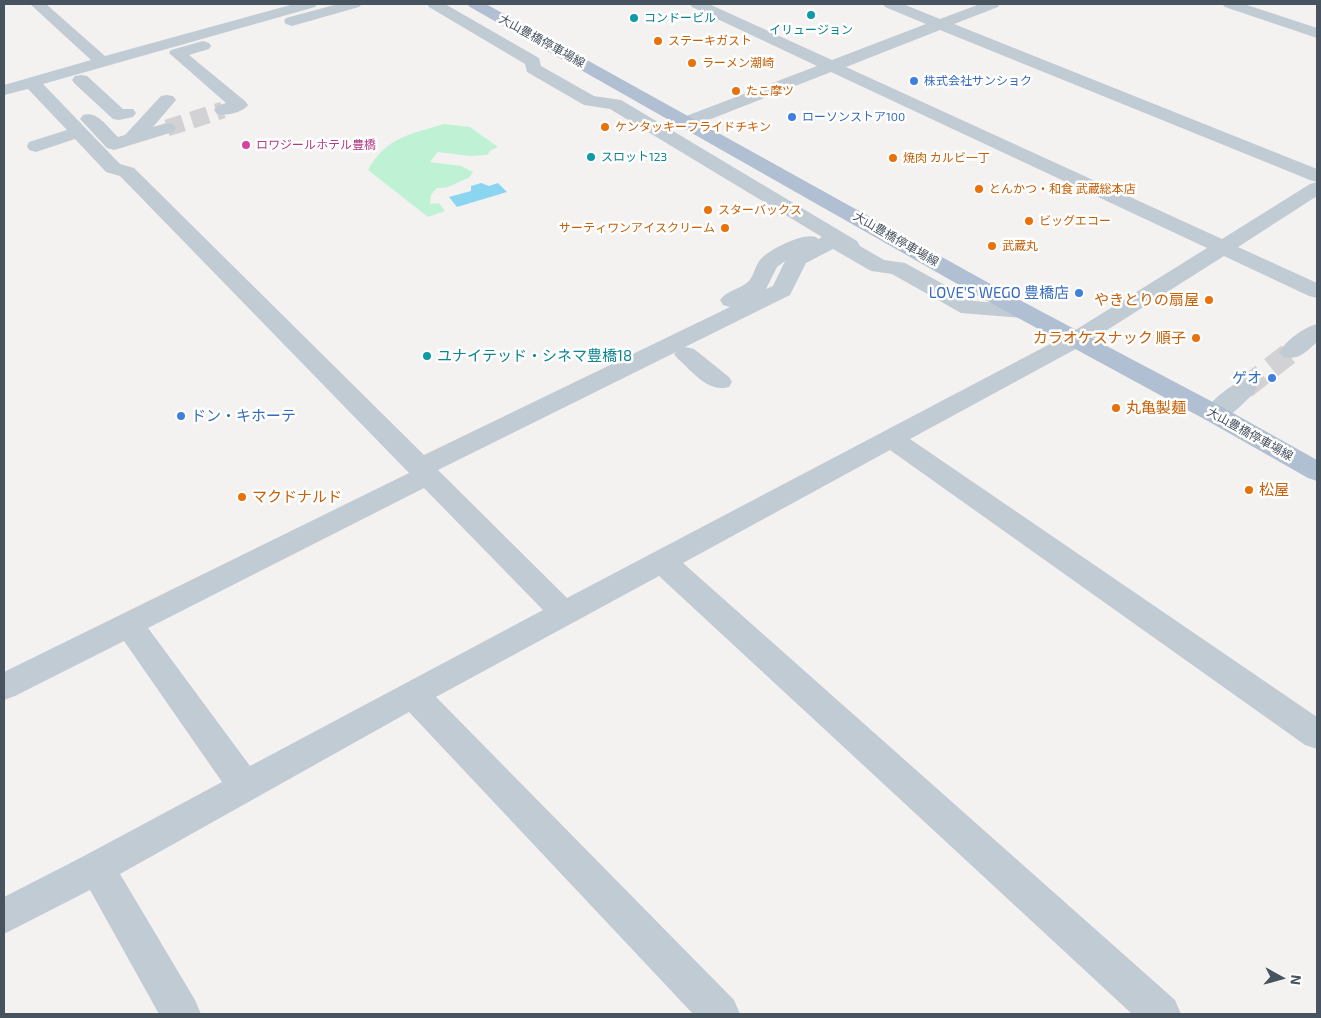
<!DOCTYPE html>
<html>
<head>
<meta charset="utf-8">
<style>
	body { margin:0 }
	#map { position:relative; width:1321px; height:1018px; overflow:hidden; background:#f4f1f1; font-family:"Exo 2",sans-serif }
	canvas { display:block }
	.frame { position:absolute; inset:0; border:5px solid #485360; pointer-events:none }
	.north { position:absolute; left:1256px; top:953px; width:50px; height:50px; -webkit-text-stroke:4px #fff; paint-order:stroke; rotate:97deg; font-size:14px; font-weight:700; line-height:20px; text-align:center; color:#485360 }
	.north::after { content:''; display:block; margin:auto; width:18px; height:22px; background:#485360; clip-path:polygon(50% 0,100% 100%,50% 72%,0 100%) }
</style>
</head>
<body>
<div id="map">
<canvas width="1321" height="1018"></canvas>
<div class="frame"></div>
<div class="north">N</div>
</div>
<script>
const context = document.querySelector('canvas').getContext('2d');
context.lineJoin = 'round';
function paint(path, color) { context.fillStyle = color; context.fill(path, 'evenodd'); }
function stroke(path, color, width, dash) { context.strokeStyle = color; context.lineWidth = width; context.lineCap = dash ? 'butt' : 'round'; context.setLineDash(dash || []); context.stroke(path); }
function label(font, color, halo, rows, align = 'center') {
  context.font = font + ' "Exo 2","Noto Sans JP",sans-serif'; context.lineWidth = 5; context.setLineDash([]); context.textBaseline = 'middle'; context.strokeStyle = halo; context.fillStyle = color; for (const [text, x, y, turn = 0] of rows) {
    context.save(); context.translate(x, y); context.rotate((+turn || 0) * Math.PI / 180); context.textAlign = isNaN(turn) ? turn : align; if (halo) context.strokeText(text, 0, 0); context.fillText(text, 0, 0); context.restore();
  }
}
const green = new Path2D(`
	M444 124 470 127 498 147 491 150 487 155 469 156 438 152 430 162 461 166 473 172 469 178C456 182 450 189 437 188L431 195 430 204 439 203 445 211 428 217 368 170C386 137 411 134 444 124Z`);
const water = new Path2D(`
	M481 183 489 186 498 183 507 192 457 207 449 197 471 191V186Z`);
const minorTunnelFar1 = new Path2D(`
	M167 128 223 110`);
const minorTunnel = new Path2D(`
	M1245 388 1291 352`);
const minor = new Path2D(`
	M30 4H46L105 56 294 4H317L315 7 43 84 120 164 134 168 424 455 730 307 723 305 720 300C727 290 741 289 749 281 754 275 755 266 760 260 770 249 802 233 816 237L818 239 822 237 610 109 584 105 527 72 525 64 429 7 427 4H445L539 58 541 66 594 96 621 100 857 241 860 246 884 260 905 263 974 301 1031 306 1034 311 1031 316 1023 318 961 313 892 274 871 271 833 249 806 263 790 295 685 347 694 349 729 377 732 382 729 387C708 393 692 371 678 359L674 354 676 352 438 470 567 598 1069 334 1207 248 831 72 693 126 687 127 681 126 678 122 681 118 817 66 692 7 690 4H709L832 60 926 24 885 7 883 4H903L940 19 980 4H1000L998 7 954 24 1317 169V182L1310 180 940 30 846 67 1222 239 1310 184 1317 182V196L1238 247 1317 283V298L1309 296 1224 256 1085 344 910 439 1317 717V749L1305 745 890 450 683 563 1175 1000 1181 1014H1132L659 576 436 697 734 1000 740 1014H693L409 712 120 874 195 1000 201 1014H159L90 890 4 934V897L84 856 222 782 124 641 15 696 4 700V672L409 473 120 176 106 172 75 139 36 152 29 150 27 146 29 142 67 130 28 89 4 95V85L91 60ZM785 261 773 286 766 289 777 267ZM424 488 543 610 250 766 148 628Z
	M338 4H362L359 7 292 26 286 24 284 21 286 18Z
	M1222 4H1244L1317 28V38L1225 7Z
	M203 41 209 43 211 46 209 49 189 55 245 101 248 105C242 113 226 116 217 114L214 110 217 106 226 103 169 53 171 50Z
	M81 75 87 76 123 109H133L136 113 133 117 119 120 113 119 75 84 72 80 75 76Z
	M167 95 173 96 176 100 153 127 167 123 173 124 176 128 173 132 121 148 114 150 107 148 80 119 83 115C98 111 107 127 118 137L125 135 161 96Z
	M1317 324V342C1306 352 1298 361 1283 357L1279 352C1287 340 1304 327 1317 324Z
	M1245 380 1254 383 1257 388 1254 393C1240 406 1226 425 1206 420L1202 414C1211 401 1230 384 1245 380Z`);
const major = new Path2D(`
	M467 4H486L1014 297 1224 408 1317 460V481L1308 478 1206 420 998 307 470 7Z`);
const markers = [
	[811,15,5,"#0f9aa8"],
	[634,18,5,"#0f9aa8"],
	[658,41,5,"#e8710a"],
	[692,63,5,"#e8710a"],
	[914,81,5,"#3f7fe0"],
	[736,91,5,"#e8710a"],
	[792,117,5,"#3f7fe0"],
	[605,127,5,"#e8710a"],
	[246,145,5,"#d1479c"],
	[591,157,5,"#0f9aa8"],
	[893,158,5,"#e8710a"],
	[979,189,5,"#e8710a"],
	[708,210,5,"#e8710a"],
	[1029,221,5,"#e8710a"],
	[725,228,5,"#e8710a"],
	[992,246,5,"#e8710a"],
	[1079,293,5,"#3f7fe0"],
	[1209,300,5,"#e8710a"],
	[1196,338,5,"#e8710a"],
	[427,356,5,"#0f9aa8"],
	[1272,378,5,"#3f7fe0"],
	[1116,408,5,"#e8710a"],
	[181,416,5,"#3f7fe0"],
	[1249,490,5,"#e8710a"],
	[242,497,5,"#e8710a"]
];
const farCulturenames = [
	["コンドービル",644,18],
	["イリュージョン",811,30,"center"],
	["スロット123",601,157]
];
const farStreetnames = [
	["大山豊橋停車場線",542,41,29],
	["大山豊橋停車場線",896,239,30],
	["大山豊橋停車場線",1250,434,29]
];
const farFoodnames = [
	["ステーキガスト",668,41],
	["ラーメン潮崎",702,63],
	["たこ摩ツ",746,91],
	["ケンタッキーフライドチキン",615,127],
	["焼肉 カルビ一丁",903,158],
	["とんかつ・和食 武蔵総本店",989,189],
	["スターバックス",718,210],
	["ビッグエコー",1039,221],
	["サーティワンアイスクリーム",715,228,"right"],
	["武蔵丸",1002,246]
];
const farShopnames = [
	["株式会社サンショク",924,81],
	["ローソンストア100",802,117]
];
const farHotelnames = [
	["ロワジールホテル豊橋",256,145]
];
const shopNames = [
	["LOVE'S WEGO 豊橋店",1069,293],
	["ゲオ",1262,378],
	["ドン・キホーテ",191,416,"left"]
];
const foodNames = [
	["やきとりの扇屋",1199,300,"right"],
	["カラオケスナック 順子",1186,338,"right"],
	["丸亀製麺",1126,408],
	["松屋",1259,490],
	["マクドナルド",252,497]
];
const cultureNames = [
	["ユナイテッド・シネマ豊橋18",437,356]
];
paint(green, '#bff2d5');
paint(water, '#8ad6f1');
stroke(minorTunnelFar1, '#d2d1d4', 17, [17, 9]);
stroke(minorTunnel, '#d2d1d4', 22, [22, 11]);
paint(minor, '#c1cbd3');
paint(major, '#b0bfd1');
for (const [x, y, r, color] of markers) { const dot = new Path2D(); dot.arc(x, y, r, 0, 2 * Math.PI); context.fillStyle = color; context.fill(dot); stroke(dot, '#fff', 2); }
label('12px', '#0d838f', '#fff', farCulturenames, 'left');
label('12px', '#485360', '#fff', farStreetnames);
label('12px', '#c56008', '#fff', farFoodnames, 'left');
label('12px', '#366cbe', '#fff', farShopnames, 'left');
label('12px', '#b23c85', '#fff', farHotelnames, 'left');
label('15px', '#366cbe', '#fff', shopNames, 'right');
label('15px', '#c56008', '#fff', foodNames, 'left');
label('15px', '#0d838f', '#fff', cultureNames, 'left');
</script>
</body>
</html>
